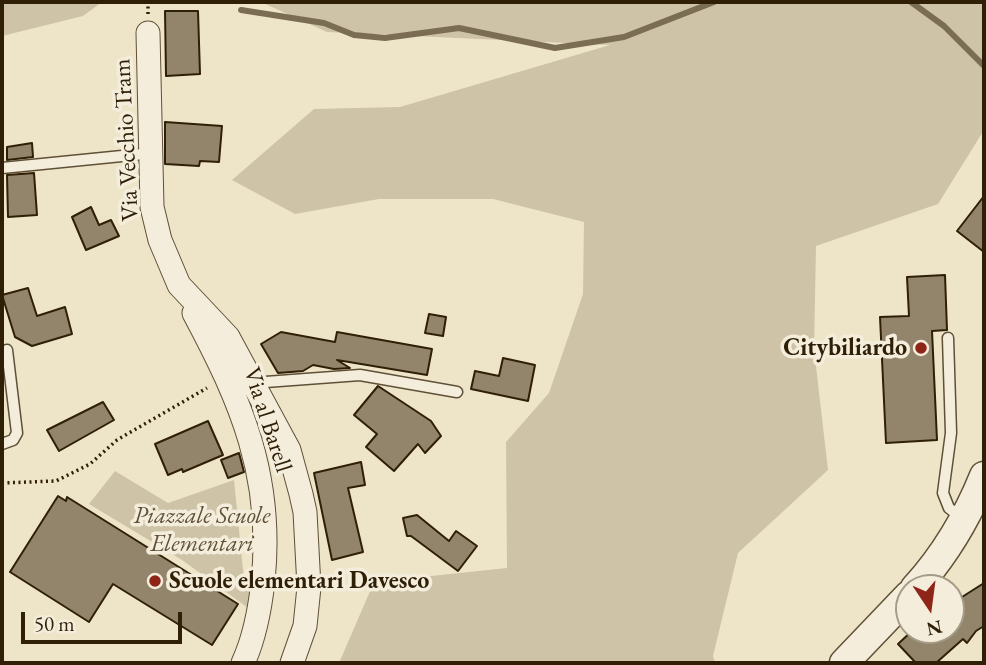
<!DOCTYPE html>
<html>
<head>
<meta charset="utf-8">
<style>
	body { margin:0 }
	#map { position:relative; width:986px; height:665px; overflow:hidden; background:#eee4c8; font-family:"EB Garamond",serif }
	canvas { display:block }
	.frame { position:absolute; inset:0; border:4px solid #2f1f07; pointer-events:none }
	.north { position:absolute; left:895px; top:574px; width:70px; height:70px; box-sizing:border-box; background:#f4eddb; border:2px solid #a59b86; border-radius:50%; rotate:167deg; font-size:19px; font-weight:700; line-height:28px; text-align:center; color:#2f1f07 }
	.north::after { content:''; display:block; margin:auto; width:24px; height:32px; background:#8f2418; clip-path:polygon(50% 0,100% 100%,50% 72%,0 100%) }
	.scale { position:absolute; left:21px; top:612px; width:161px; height:32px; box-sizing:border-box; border:4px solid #2f1f07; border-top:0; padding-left:9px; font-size:21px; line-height:24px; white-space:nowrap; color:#2f1f07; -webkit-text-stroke:5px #f4eddb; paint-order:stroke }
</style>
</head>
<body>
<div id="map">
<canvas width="986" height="665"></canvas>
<div class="frame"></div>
<div class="north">N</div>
<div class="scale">50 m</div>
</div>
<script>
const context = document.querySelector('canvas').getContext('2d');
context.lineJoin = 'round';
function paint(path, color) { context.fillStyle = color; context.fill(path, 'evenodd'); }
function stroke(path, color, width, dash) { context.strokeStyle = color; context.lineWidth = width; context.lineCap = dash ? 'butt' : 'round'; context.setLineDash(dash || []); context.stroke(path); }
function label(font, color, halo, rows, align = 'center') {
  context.font = font + ' "EB Garamond",serif'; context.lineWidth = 7; context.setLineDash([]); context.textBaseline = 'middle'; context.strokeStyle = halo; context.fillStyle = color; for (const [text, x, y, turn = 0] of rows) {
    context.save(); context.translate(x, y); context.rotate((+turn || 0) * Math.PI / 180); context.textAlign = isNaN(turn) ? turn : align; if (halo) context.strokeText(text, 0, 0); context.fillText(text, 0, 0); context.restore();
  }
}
const green = new Path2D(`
	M2 2H102L83 16 2 36Z
	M261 2H984V130L938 204 816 246 814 349 828 470 738 553 713 656 715 663H339L374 582 507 568 506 442 549 393 583 294 584 222 493 199H379L295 214 232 180 314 109 400 107 610 45 327 32Z
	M115 471 168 503 234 480 244 580 251 585 248 608 182 560 89 504Z`);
const stream = new Path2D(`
	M911 2 944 26 984 66
	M241 10 324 23 354 35 385 38 459 28 555 48 624 37 714 2`);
const building = new Path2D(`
	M165 11H198L200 74 166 76Z
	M165 122 222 126 219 162 200 161 199 166 165 164Z
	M32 143 33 157 7 160V147Z
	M34 173 37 215 8 217 7 175Z
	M984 196V252L957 231Z
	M91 207 99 225 111 220 119 236 86 250 72 217Z
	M945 275 947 330 932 331 937 440 886 443 880 317 909 316 907 277Z
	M28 288 37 316 65 307 72 334 32 346 15 337 2 295Z
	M429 314 446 317 443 336 425 333Z
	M281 332 335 342 337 332 432 349 427 375 337 360 350 368 334 369 313 365 303 371 278 373 261 344Z
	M503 358 535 365 528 401 471 389 475 371 499 376Z
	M378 386 431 421 441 436 425 453 418 444 394 471 366 447 377 434 354 415Z
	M103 402 114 420 59 451 47 430Z
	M208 421 223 455 183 472 182 469 168 475 155 444Z
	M239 453 244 472 228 478 221 460Z
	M361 462 365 485 348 488 363 552 332 560 314 473Z
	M58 496 66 501 67 497 238 604 212 645 113 584 89 622 10 572Z
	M417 515 449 541 456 531 477 546 458 571 411 536H407L403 518Z
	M984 583V626L976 631 967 643 963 639 936 663H916L898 644 913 630H951V604Z`);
const path = new Path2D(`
	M148 14V2
	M2 483 56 481 90 464 117 440 207 388`);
const service = new Path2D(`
	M2 168 152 153
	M948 338 951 433 943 493 949 508 963 519
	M252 383 360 375 457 392
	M2 444 13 440 17 433 7 350`);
const minor = new Path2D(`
	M148 33 152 207 160 240 179 285 228 337 289 450 301 494 305 512 309 587 305 626 292 663
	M194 313C241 401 274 477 263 581 260 609 255 637 243 663`);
const tertiary = new Path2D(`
	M915 588C946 554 967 518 984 476
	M844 663 909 595`);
const markers = [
	[921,348,7,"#8f2418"],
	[155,581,7,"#8f2418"]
];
const streetNames = [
	["Via Vecchio Tram",127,140,-93],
	["Via al Barell",267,420,72]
];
const poiNames = [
	["Citybiliardo",907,348],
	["Scuole elementari Davesco",169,581,"left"]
];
const parkNames = [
	["Piazzale Scuole",202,516],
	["Elementari",202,544]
];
paint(green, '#cec3a7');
stroke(stream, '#7b6d53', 6);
paint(building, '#92856b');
stroke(building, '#2f1f07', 2);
stroke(service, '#5f5037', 13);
stroke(minor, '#5f5037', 25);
stroke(tertiary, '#5f5037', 31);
stroke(path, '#2f1f07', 3.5, [2, 3.5]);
stroke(service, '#f4eddb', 10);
stroke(minor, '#f4eddb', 23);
stroke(tertiary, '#f4eddb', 28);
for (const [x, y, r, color] of markers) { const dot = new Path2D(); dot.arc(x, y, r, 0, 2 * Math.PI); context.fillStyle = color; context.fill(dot); stroke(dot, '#f4eddb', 2.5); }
label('24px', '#2f1f07', '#f4eddb', streetNames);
label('bold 24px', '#2f1f07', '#f4eddb', poiNames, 'right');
label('italic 24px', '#5f5037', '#f4eddb', parkNames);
</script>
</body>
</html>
